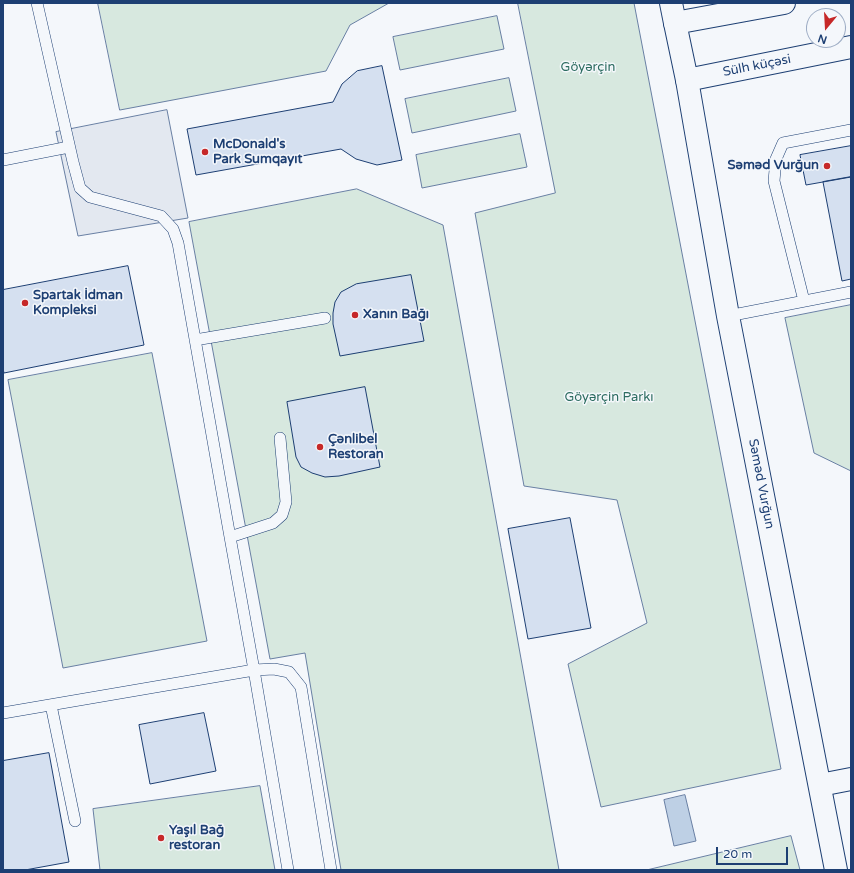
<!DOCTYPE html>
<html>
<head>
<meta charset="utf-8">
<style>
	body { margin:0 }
	#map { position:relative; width:854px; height:873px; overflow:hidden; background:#f4f7fb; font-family:"Varela Round",sans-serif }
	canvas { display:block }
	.frame { position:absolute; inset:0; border:4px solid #1d3f73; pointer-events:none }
	.north { position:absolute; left:806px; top:8px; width:40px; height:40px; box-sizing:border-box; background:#f4f7fb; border:1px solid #9eadc5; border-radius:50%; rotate:198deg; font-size:11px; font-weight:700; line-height:16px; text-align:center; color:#1d3f73 }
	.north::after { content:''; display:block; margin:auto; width:14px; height:18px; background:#c62828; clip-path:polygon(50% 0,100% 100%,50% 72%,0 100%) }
	.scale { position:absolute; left:716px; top:847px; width:72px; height:18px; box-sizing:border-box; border:2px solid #1d3f73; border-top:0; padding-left:5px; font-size:12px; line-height:14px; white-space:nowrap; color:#1d3f73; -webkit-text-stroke:3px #f4f7fb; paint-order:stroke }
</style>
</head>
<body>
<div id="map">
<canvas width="854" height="873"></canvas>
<div class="frame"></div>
<div class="north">N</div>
<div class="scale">20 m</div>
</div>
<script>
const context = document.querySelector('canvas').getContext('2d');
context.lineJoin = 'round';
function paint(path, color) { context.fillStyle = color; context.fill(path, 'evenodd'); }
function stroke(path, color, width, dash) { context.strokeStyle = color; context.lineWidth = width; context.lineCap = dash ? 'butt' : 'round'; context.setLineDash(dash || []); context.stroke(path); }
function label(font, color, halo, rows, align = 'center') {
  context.font = font + ' "Varela Round",sans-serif'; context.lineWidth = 3; context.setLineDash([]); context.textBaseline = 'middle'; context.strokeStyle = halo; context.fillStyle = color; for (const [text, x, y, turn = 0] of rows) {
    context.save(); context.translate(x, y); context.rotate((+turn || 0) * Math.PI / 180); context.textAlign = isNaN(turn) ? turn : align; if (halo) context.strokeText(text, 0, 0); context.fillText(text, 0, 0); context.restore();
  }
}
const green = new Path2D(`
	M98 3H389L350 25 326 71 120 110Z
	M518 3H634L781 769 601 807 568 664 647 623 617 500 524 486 475 213 555 193Z
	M497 16 504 49 400 70 393 37Z
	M509 78 516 111 412 133 405 99Z
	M520 134 527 167 422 188 416 155Z
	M357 189 443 225 559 870H341L305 653 270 659 189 222Z
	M851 305V471L814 453 785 318Z
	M152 353 207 641 63 668 8 380Z
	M260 786 275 870H100L93 809Z
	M791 836 800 870H647Z`);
const parking = new Path2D(`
	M167 110 188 218 78 236 56 132Z`);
const water = new Path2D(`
	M685 795 696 841 674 846 664 800Z`);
const building = new Path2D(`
	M382 66 402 160 377 165 356 159 341 149 196 175 187 129 333 102 342 84 357 71Z
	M851 146V177L806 185 800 155Z
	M851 177V279L842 281 823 182Z
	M128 266 144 345 4 373 3 369V290Z
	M411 275 424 341 340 356 333 324V313L335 302 341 292 356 284Z
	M365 387 380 467 339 476 325 477 312 473 301 467 296 457 287 402Z
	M570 518 591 628 528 639 508 529Z
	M204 713 216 771 150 784 139 725Z
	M49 753 69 862 25 870H3V761Z`);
const service = new Path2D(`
	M37 3 73 162 80 188 90 197 161 216 173 229 178 243 230 537 254 670 288 870
	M3 160 69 147
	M804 301 774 181 776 159 783 143 851 130
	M728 316 851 292
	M195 340 325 318
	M230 537 273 523 282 515 286 502 280 438
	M51 705 75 821
	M3 713 254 670 274 669 289 672 301 687 331 870`);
const tertiary = new Path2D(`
	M820 785 851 779`);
const secondary = new Path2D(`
	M687 80 728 316 836 870`);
const primary = new Path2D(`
	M671 3 675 23`);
const trunk = new Path2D(`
	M784 3 675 23 687 80 851 47`);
const markers = [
	[205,152,4,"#c62828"],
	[827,166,4,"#c62828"],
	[25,303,4,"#c62828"],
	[355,315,4,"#c62828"],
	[320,447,4,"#c62828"],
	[161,838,4,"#c62828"]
];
const streetNames = [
	["Sülh küçəsi",757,66,-11],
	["Səməd Vurğun",761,484,79]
];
const parkNames = [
	["Göyərçin",588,68],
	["Göyərçin Parkı",609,398]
];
const poiNames = [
	["McDonald's",213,145],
	["Park Sumqayıt",213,160],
	["Səməd Vurğun",819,166,"right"],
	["Spartak İdman",33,296],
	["Kompleksi",33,311],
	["Xanın Bağı",363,315],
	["Çənlibel",328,440],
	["Restoran",328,455],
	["Yaşıl Bağ",169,831],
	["restoran",169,846]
];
paint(green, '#d7e8df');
stroke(green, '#687fa3', 1);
paint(parking, '#e3e8f0');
stroke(parking, '#687fa3', 1);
paint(water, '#bed0e5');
stroke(water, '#687fa3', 1);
paint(building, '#d5e0f0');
stroke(building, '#1d3f73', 1);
stroke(service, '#1d3f73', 12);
stroke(tertiary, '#1d3f73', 24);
stroke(secondary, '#1d3f73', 24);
stroke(primary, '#1d3f73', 24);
stroke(trunk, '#1d3f73', 24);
stroke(service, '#f4f7fb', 11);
stroke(tertiary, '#f4f7fb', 22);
stroke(secondary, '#f4f7fb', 22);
stroke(primary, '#f4f7fb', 22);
stroke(trunk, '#f4f7fb', 22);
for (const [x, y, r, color] of markers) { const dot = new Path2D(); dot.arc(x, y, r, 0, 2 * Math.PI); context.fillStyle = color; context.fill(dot); stroke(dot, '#f4f7fb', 1.5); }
label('13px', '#1d3f73', '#f4f7fb', streetNames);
label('13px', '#2c6c60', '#f4f7fb', parkNames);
label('bold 13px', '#1d3f73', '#f4f7fb', poiNames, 'left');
</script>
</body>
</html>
